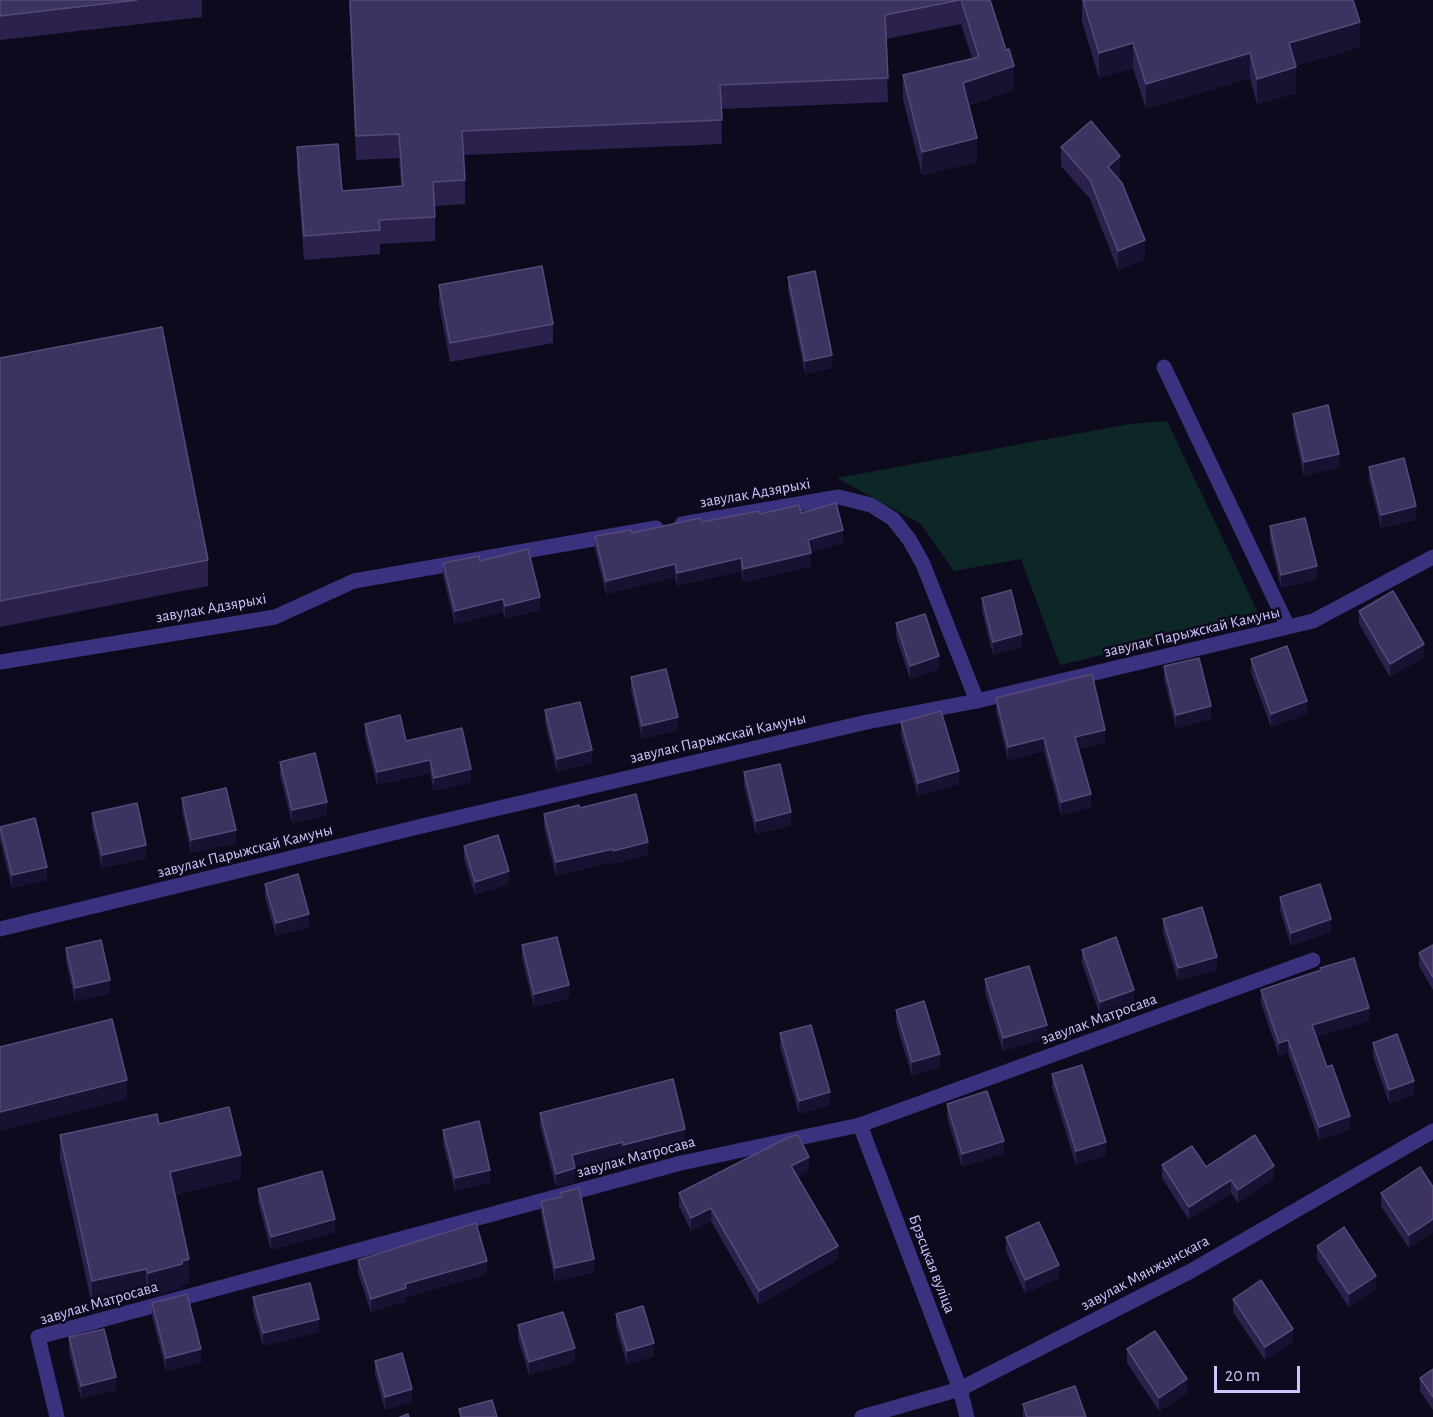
<!DOCTYPE html>
<html>
<head>
<meta charset="utf-8">
<style>
	body { margin:0 }
	#map { position:relative; width:1433px; height:1417px; overflow:hidden; background:#0e0a1d; font-family:"Alegreya Sans",sans-serif }
	canvas { display:block }
	.scale { position:absolute; left:1214px; top:1366px; width:86px; height:27px; box-sizing:border-box; border:3px solid #cfc6ff; border-top:0; padding-left:8px; font-size:18px; line-height:21px; white-space:nowrap; color:#cfc6ff; -webkit-text-stroke:4px #0e0a1d; paint-order:stroke }
</style>
</head>
<body>
<div id="map">
<canvas width="1433" height="1417"></canvas>
<div class="scale">20 m</div>
</div>
<script>
const context = document.querySelector('canvas').getContext('2d');
context.lineJoin = 'round';
function paint(path, color) { context.fillStyle = color; context.fill(path, 'evenodd'); }
function stroke(path, color, width, dash) { context.strokeStyle = color; context.lineWidth = width; context.lineCap = dash ? 'butt' : 'round'; context.setLineDash(dash || []); context.stroke(path); }
function label(font, color, halo, rows, align = 'center') {
  context.font = font + ' "Alegreya Sans",sans-serif'; context.lineWidth = 5; context.setLineDash([]); context.textBaseline = 'middle'; context.strokeStyle = halo; context.fillStyle = color; for (const [text, x, y, turn = 0] of rows) {
    context.save(); context.translate(x, y); context.rotate((+turn || 0) * Math.PI / 180); context.textAlign = isNaN(turn) ? turn : align; if (halo) context.strokeText(text, 0, 0); context.fillText(text, 0, 0); context.restore();
  }
}
const green = new Path2D(`
	M1167 421 1260 617 1060 665 1021 559 954 571 921 524 837 478 1130 424Z`);
const minor = new Path2D(`
	M1164 367 1288 627
	M682 524 839 497 871 505 893 519 909 539 923 564 977 701
	M0 662 275 617 354 581 656 528
	M0 929 422 826 867 722 977 701 1313 621 1433 557
	M860 1125 960 1389 967 1417
	M57 1417 38 1337 681 1163 860 1125 1313 960
	M862 1417 960 1389 1191 1271 1433 1131`);
const wall = new Path2D(`
	M0 0H202V17L0 40Z
	M349 0H990L1014 90 969 105 977 162 922 175 903 99V75L972 58 961 24 886 39 888 102 721 109 722 144 464 155 465 180V204L435 206V241L380 244V254L304 260 297 171V147L342 191 401 186 399 158 356 160Z
	M1082 0H1353L1360 47 1295 66 1296 93 1257 104 1250 78 1146 109 1133 68 1099 78 1082 22Z
	M1061 147 1120 176 1118 178 1145 259 1118 270 1090 199 1061 166Z
	M788 277 832 368 805 374 788 290Z
	M439 285 553 324V343L450 362 439 305Z
	M0 358 208 560V586L0 627Z
	M1293 414 1339 467 1304 476 1293 427Z
	M1369 467 1416 520 1381 528 1369 480Z
	M801 513 843 543 811 552V566L743 582 741 571 677 586 675 577 606 594 595 549V536L632 533 760 514Z
	M1270 526 1317 579 1281 588 1270 540Z
	M480 561 540 610 505 619 503 612 455 624 443 576V563Z
	M982 598 1022 647 993 655 982 611Z
	M1359 611 1424 657 1390 677 1359 624Z
	M896 623 939 669 910 679 896 636Z
	M1251 659 1307 714 1271 727 1251 672Z
	M1164 666 1211 719 1176 728 1164 679Z
	M631 677 678 730 642 739 631 690Z
	M996 698 1105 743 1079 749 1091 807 1061 815 1044 751 1008 760 996 711Z
	M545 710 592 763 557 772 545 723Z
	M901 722 959 784 918 796 901 736Z
	M365 724 406 741 471 782 434 791 430 773 377 785 365 737Z
	M280 762 327 815 292 823 280 775Z
	M744 772 791 826 756 834 744 786Z
	M182 798 236 843 191 853 182 811Z
	M580 808 648 855 613 864V862L556 876 544 827V814Z
	M92 813 146 858 102 868 92 826Z
	M0 827 47 880 12 888 0 840Z
	M464 846 509 884 475 895 464 859Z
	M265 884 309 927 276 936 265 897Z
	M1280 897 1331 932 1291 946 1280 910Z
	M1163 919 1217 970 1178 981 1163 932Z
	M522 945 569 998 534 1007 522 958Z
	M1433 945V990L1419 966V953Z
	M66 948 110 993 75 1001 66 961Z
	M1082 950 1134 1003 1100 1015 1082 963Z
	M985 979 1047 1038 1003 1051 985 992Z
	M1261 990 1369 1021 1316 1037 1350 1129 1319 1140 1288 1053 1279 1056 1261 1003Z
	M896 1010 940 1067 912 1076 896 1023Z
	M780 1033 830 1105 799 1114 780 1047Z
	M1373 1043 1414 1095 1389 1103 1373 1056Z
	M1052 1074 1106 1155 1076 1165 1052 1087Z
	M947 1104 1004 1154 962 1167 947 1117Z
	M540 1113 685 1142 623 1158V1155L575 1167V1182L556 1187 540 1126Z
	M159 1124 241 1179 175 1195 189 1283 182 1285V1288L148 1297 146 1293 92 1305 60 1159V1135Z
	M443 1130 490 1183 455 1191 443 1143Z
	M1162 1165 1206 1167 1274 1179 1238 1203 1231 1193 1189 1220 1162 1178Z
	M809 1170 797 1177 838 1259 759 1305 711 1221 691 1231 679 1206V1193Z
	M1433 1187 1409 1248 1381 1206V1193Z
	M258 1189 335 1232 271 1250 258 1202Z
	M560 1193 594 1272 555 1281 541 1214V1201L560 1197Z
	M1006 1237 1059 1278 1025 1293 1006 1251Z
	M1317 1246 1376 1289 1349 1307 1317 1259Z
	M358 1260 487 1274 406 1297V1301L371 1312 358 1273Z
	M253 1297 319 1332 263 1346 253 1311Z
	M1233 1299 1293 1342 1265 1360 1233 1312Z
	M152 1303 201 1362 166 1371 152 1316Z
	M616 1314 654 1356 627 1364 616 1327Z
	M518 1325 575 1362 529 1375 518 1338Z
	M69 1337 116 1390 81 1399 69 1351Z
	M1127 1349 1187 1393 1159 1411 1127 1363Z
	M375 1361 412 1402 385 1410 375 1374Z
	M1433 1369V1410L1420 1391V1378Z
	M1023 1404 1086 1417H1023Z`);
const shadedWall = new Path2D(`
	M1360 22V47L1289 68V43Z
	M1133 43V68L1099 78V53Z
	M1250 53V78L1146 109V84Z
	M1014 66V90L963 106V83Z
	M1296 67V93L1257 104V79Z
	M977 138V162L922 175V152Z
	M1120 156V176L1108 186V167Z
	M1145 240V259L1118 270V251Z
	M832 355V368L805 374V361Z
	M1339 454V467L1304 476V462Z
	M1416 506V520L1381 528V515Z
	M843 530V543L808 553V540Z
	M811 553V566L743 582V569Z
	M741 558V571L677 586V573Z
	M675 564V577L606 594V581Z
	M1317 566V579L1281 588V575Z
	M540 597V610L505 619V606Z
	M503 599V612L455 624V611Z
	M1022 634V647L993 655V642Z
	M1424 644V657L1390 677V664Z
	M939 656V669L910 679V666Z
	M1307 701V714L1271 727V714Z
	M1211 706V719L1176 728V715Z
	M678 717V730L642 739V726Z
	M1105 730V743L1075 750V737Z
	M1044 738V751L1008 760V747Z
	M592 750V763L557 772V759Z
	M430 760V773L377 785V772Z
	M471 769V782L434 791V778Z
	M959 771V784L918 796V783Z
	M1091 794V807L1061 815V802Z
	M327 802V815L292 823V810Z
	M791 812V826L756 834V821Z
	M236 830V843L191 853V840Z
	M648 842V855L613 864V851Z
	M146 845V858L102 868V855Z
	M613 849V862L556 876V862Z
	M47 867V880L12 888V875Z
	M509 871V884L475 895V882Z
	M309 914V927L276 936V923Z
	M1331 919V932L1291 946V933Z
	M1217 957V970L1178 981V968Z
	M110 980V993L75 1001V988Z
	M569 985V998L534 1007V994Z
	M1134 990V1003L1100 1015V1002Z
	M1369 1008V1021L1312 1038V1025Z
	M1047 1025V1038L1003 1051V1038Z
	M1288 1040V1053L1279 1056V1043Z
	M940 1054V1067L912 1076V1062Z
	M127 1080V1099L0 1131V1112Z
	M1414 1081V1095L1389 1103V1090Z
	M830 1092V1105L799 1114V1101Z
	M1350 1116V1129L1319 1140V1127Z
	M685 1129V1142L623 1158V1145Z
	M1004 1141V1154L962 1167V1154Z
	M623 1142V1155L572 1168V1155Z
	M1106 1142V1155L1076 1165V1151Z
	M241 1155V1179L170 1196V1172Z
	M809 1157V1170L791 1180V1166Z
	M1274 1166V1179L1238 1203V1190Z
	M575 1168V1182L556 1187V1174Z
	M490 1170V1183L455 1191V1178Z
	M1231 1180V1193L1189 1220V1207Z
	M711 1208V1221L691 1231V1218Z
	M335 1219V1232L271 1250V1237Z
	M1433 1219V1232L1409 1248V1235Z
	M838 1246V1259L759 1305V1291Z
	M189 1259V1283L182 1285V1288L148 1297V1273L182 1261Z
	M594 1259V1272L555 1281V1268Z
	M487 1261V1274L406 1297V1301L371 1312V1299L405 1284Z
	M1059 1265V1278L1025 1293V1280Z
	M146 1269V1293L92 1305V1281Z
	M1376 1276V1289L1349 1307V1294Z
	M319 1319V1332L263 1346V1333Z
	M1293 1329V1342L1265 1360V1347Z
	M654 1343V1356L627 1364V1351Z
	M575 1348V1362L529 1375V1362Z
	M201 1349V1362L166 1371V1358Z
	M116 1377V1390L81 1399V1386Z
	M1187 1379V1393L1159 1411V1398Z
	M412 1389V1402L385 1410V1397Z`);
const building = new Path2D(`
	M0 0H137L0 16Z
	M350 0H960L885 15 888 78 720 85 722 120 462 131 465 180 433 182 435 217 379 220 380 230 304 236 297 147 338 144 342 191 403 186 399 134 356 136Z
	M961 0H990L1006 50 1009 49 1014 66 963 83 977 138 922 152 903 75 979 57Z
	M1083 0H1353L1360 22 1289 43 1296 67 1257 79 1250 53 1146 84 1133 43 1099 53Z
	M1091 121 1120 156 1108 167 1122 183 1145 240 1118 251 1090 180 1061 147Z
	M542 266 553 324 450 343 439 285Z
	M815 271 832 355 805 361 788 277Z
	M162 327 208 560 0 601V358Z
	M1328 405 1339 454 1304 462 1293 414Z
	M1404 458 1416 506 1381 515 1369 467Z
	M836 503 843 530 808 540 811 553 743 569 741 558 677 573 675 564 606 581 595 536 631 530 632 533 700 518 702 522 759 511 760 514 799 505 801 513Z
	M1305 518 1317 566 1281 575 1270 526Z
	M528 549 540 597 505 606 503 599 455 611 443 563 479 556 480 561Z
	M1011 590 1022 634 993 642 982 598Z
	M1393 591 1424 644 1390 664 1359 611Z
	M925 614 939 656 910 666 896 623Z
	M1287 646 1307 701 1271 714 1251 659Z
	M1199 658 1211 706 1176 715 1164 666Z
	M666 669 678 717 642 726 631 677Z
	M1092 674 1105 730 1075 737 1091 794 1061 802 1044 738 1008 747 996 698Z
	M580 702 592 750 557 759 545 710Z
	M941 711 959 771 918 783 901 722Z
	M400 715 406 741 462 728 471 769 434 778 430 760 377 772 365 724Z
	M315 753 327 802 292 810 280 762Z
	M780 764 791 812 756 821 744 772Z
	M226 788 236 830 191 840 182 798Z
	M636 794 648 842 613 851V849L556 862 544 814 579 805 580 808Z
	M137 803 146 845 102 855 92 813Z
	M35 818 47 867 12 875 0 827Z
	M498 835 509 871 475 882 464 846Z
	M298 874 309 914 276 923 265 884Z
	M1320 884 1331 919 1291 933 1280 897Z
	M1202 907 1217 957 1178 968 1163 919Z
	M557 937 569 985 534 994 522 945Z
	M1116 937 1134 990 1100 1002 1082 950Z
	M101 940 110 980 75 988 66 948Z
	M1433 945V977L1419 953Z
	M1354 958 1369 1008 1312 1025 1327 1067 1332 1065 1350 1116 1319 1127 1288 1040 1279 1043 1261 990 1321 970 1320 968Z
	M1029 966 1047 1025 1003 1038 985 979Z
	M924 1001 940 1054 912 1062 896 1010Z
	M112 1019 127 1080 0 1112V1047Z
	M811 1025 830 1092 799 1101 780 1033Z
	M1397 1034 1414 1081 1389 1090 1373 1043Z
	M1082 1065 1106 1142 1076 1151 1052 1074Z
	M673 1079 685 1129 623 1145V1142L572 1155 575 1168 556 1174 540 1113Z
	M987 1091 1004 1141 962 1154 947 1104Z
	M229 1107 241 1155 170 1172 189 1259 182 1261V1264L148 1273 146 1269 92 1281 60 1135 157 1114 159 1124Z
	M479 1121 490 1170 455 1178 443 1130Z
	M798 1135 809 1157 791 1166 838 1246 759 1291 711 1208 691 1218 679 1193 789 1137Z
	M1255 1135 1274 1166 1238 1190 1231 1180 1189 1207 1162 1165 1192 1146 1206 1167Z
	M1420 1167 1433 1187V1219L1409 1235 1381 1193Z
	M322 1171 335 1219 271 1237 258 1189Z
	M579 1188 594 1259 555 1268 541 1201 562 1197 560 1193Z
	M1039 1222 1059 1265 1025 1280 1006 1237Z
	M476 1223 487 1261 405 1284 406 1288 371 1299 358 1260Z
	M1344 1227 1376 1276 1349 1294 1317 1246Z
	M1261 1280 1293 1329 1265 1347 1233 1299Z
	M310 1283 319 1319 263 1333 253 1297Z
	M187 1294 201 1349 166 1358 152 1303Z
	M643 1306 654 1343 627 1351 616 1314Z
	M563 1312 575 1348 529 1362 518 1325Z
	M104 1329 116 1377 81 1386 69 1337Z
	M1155 1331 1187 1379 1159 1398 1127 1349Z
	M402 1353 412 1389 385 1397 375 1361Z
	M1433 1369V1397L1420 1378Z
	M1075 1386 1086 1417H1027L1023 1404Z
	M492 1400 497 1417H461L459 1409Z
	M408 1414 409 1417H400Z`);
const streetNames = [
	["завулак Адзярыхі",755,493,-10],
	["завулак Адзярыхі",211,608,-10],
	["завулак Парыжскай Камуны",1192,632,-13],
	["завулак Парыжскай Камуны",718,738,-13],
	["завулак Парыжскай Камуны",245,851,-14],
	["завулак Матросава",1099,1019,-20],
	["завулак Матросава",636,1157,-15],
	["Брэсцкая вуліца",932,1264,69],
	["завулак Мянжынскага",1145,1273,-28],
	["завулак Матросава",99,1303,-16]
];
paint(green, '#0d2727');
stroke(minor, '#38327f', 15);
paint(wall, '#2b214c');
paint(shadedWall, '#181131');
paint(building, '#3d3360');
stroke(building, '#544a79', 1.5);
label('16px', '#cfc6ff', '#0e0a1d', streetNames);
</script>
</body>
</html>
